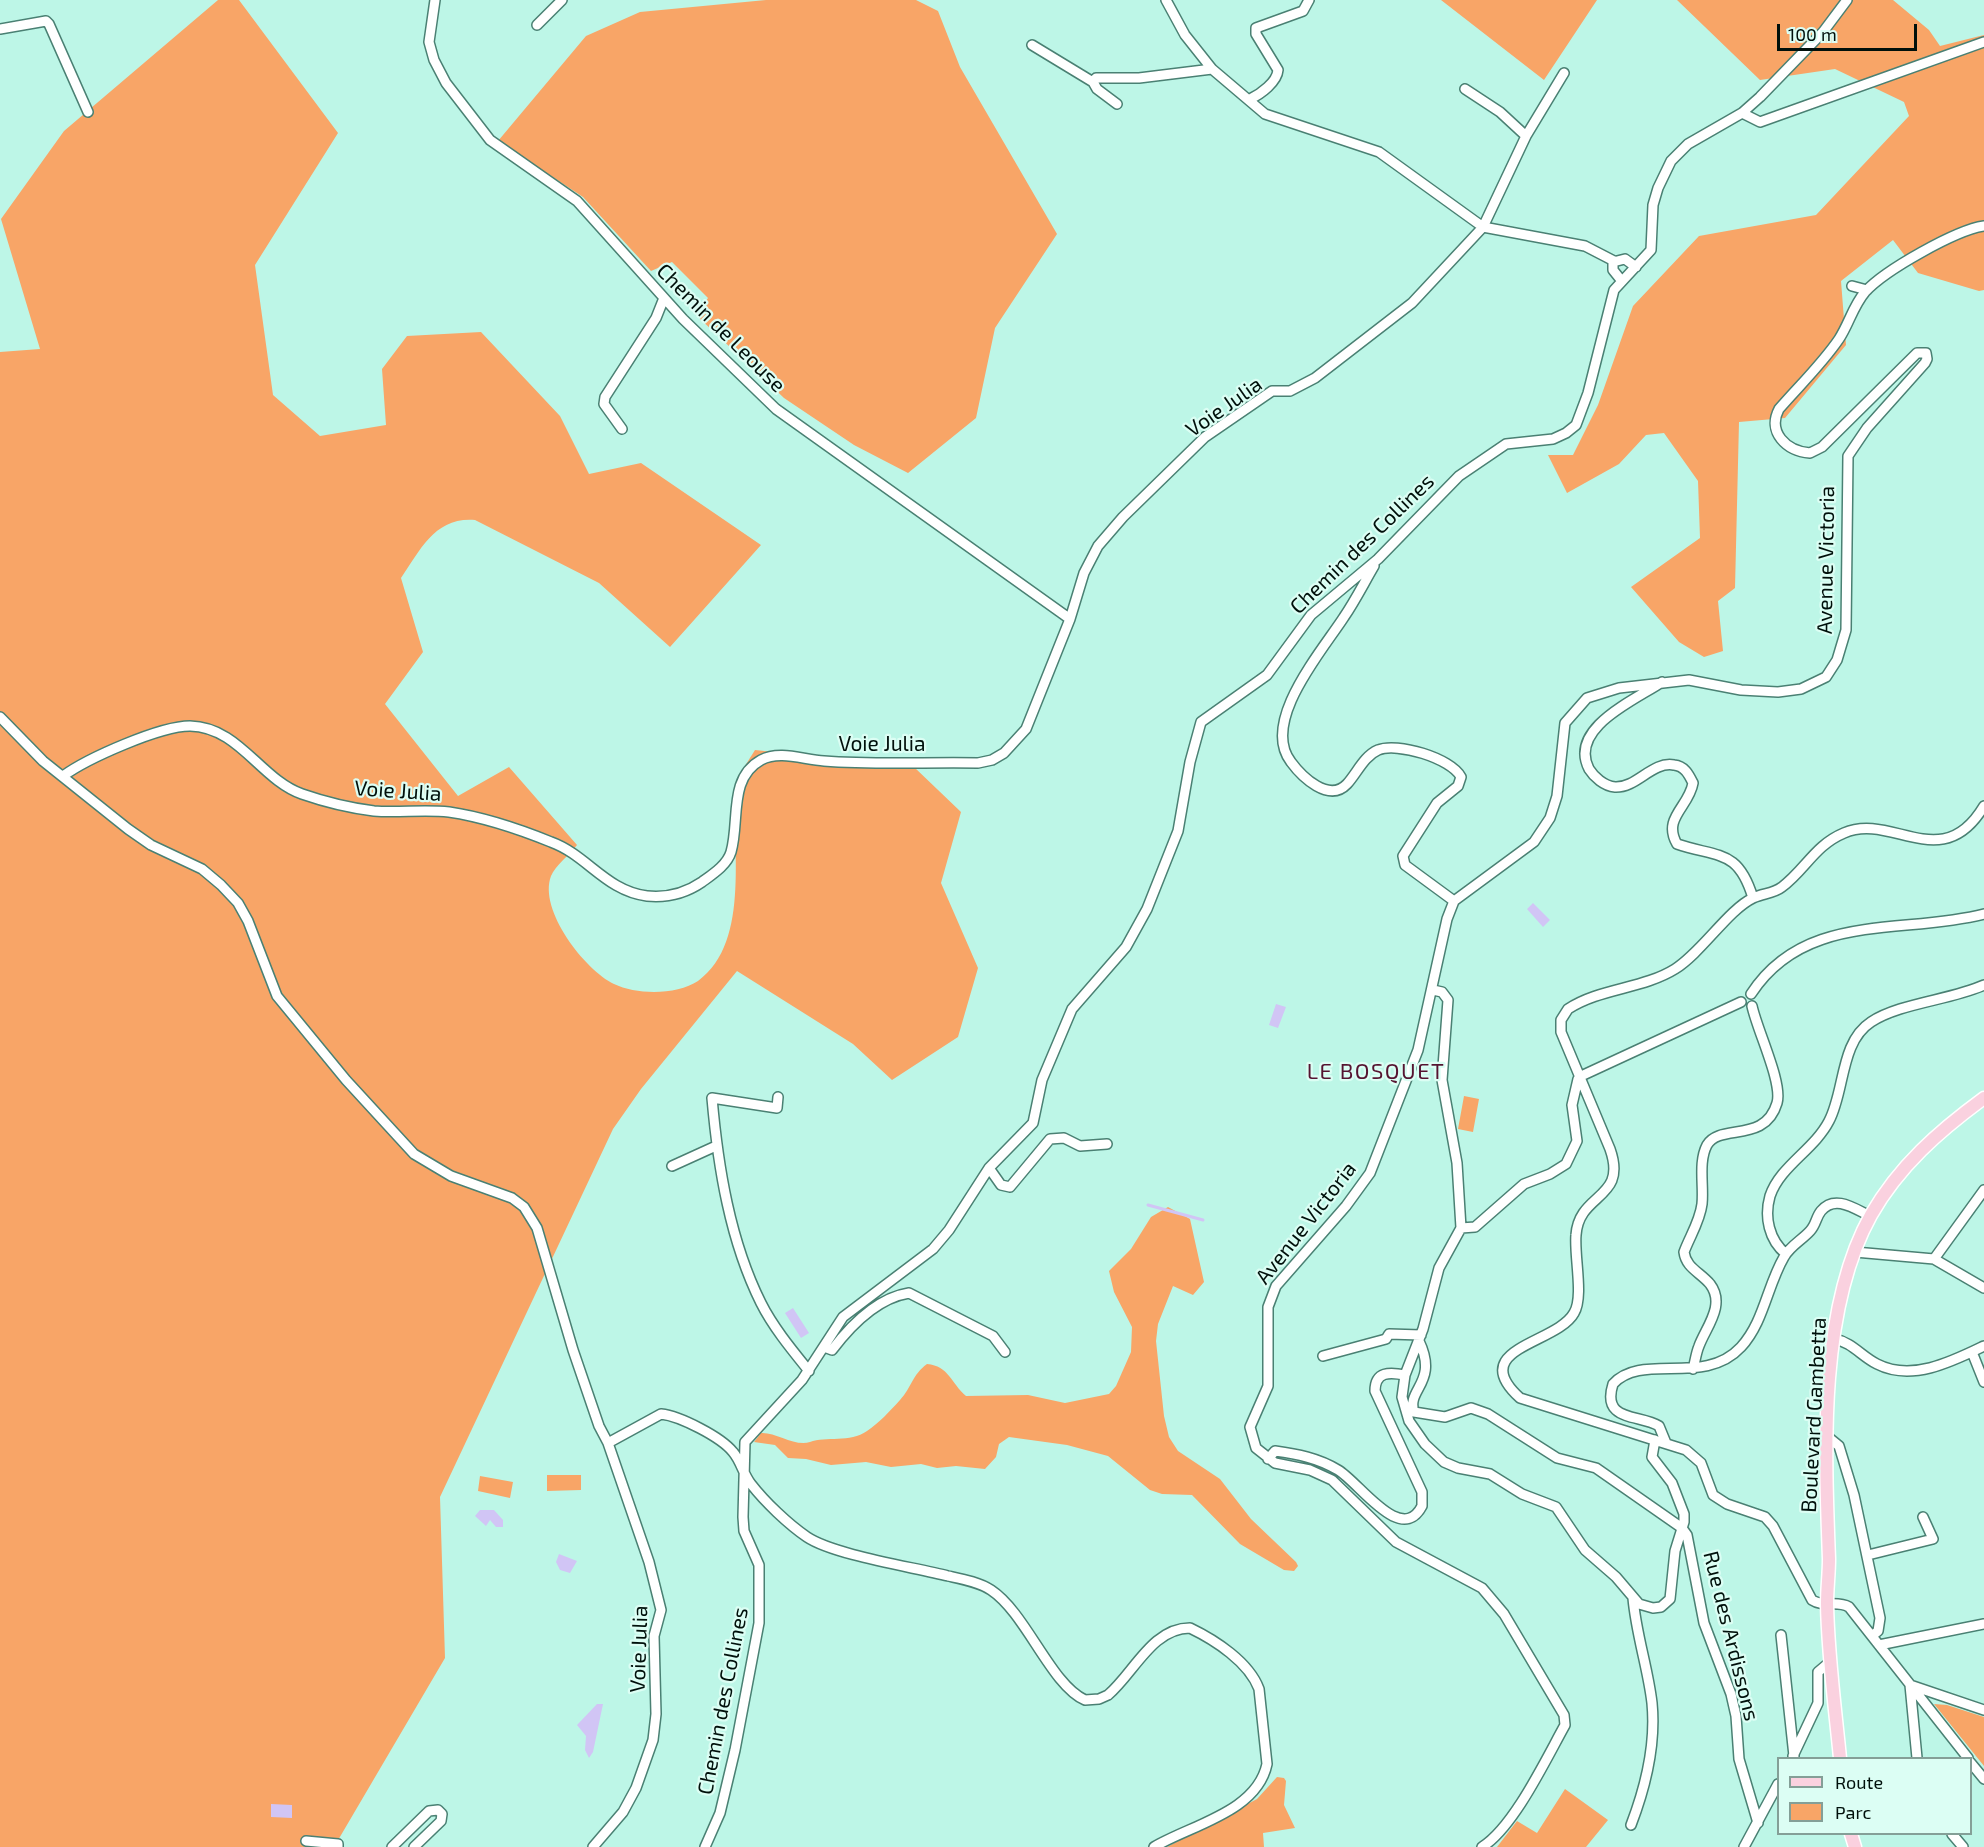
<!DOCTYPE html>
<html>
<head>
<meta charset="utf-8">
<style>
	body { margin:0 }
	#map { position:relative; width:1984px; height:1847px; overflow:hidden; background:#bdf6e7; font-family:"Exo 2",sans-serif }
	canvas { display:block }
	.legend { position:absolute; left:1777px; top:1757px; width:195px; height:78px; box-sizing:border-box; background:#dcfef4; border:2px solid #849f97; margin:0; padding:8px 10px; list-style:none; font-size:18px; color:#00100b }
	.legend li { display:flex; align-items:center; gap:12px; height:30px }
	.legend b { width:30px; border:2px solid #849f97 }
	.scale { position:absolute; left:1777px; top:24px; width:140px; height:27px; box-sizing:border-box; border:3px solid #00100b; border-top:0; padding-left:8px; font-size:18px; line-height:21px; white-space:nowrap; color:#00100b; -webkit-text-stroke:4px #dcfef4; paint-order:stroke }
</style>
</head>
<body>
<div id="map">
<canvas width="1984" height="1847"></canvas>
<ul class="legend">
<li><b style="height:8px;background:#fad1df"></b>Route</li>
<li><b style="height:16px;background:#f8a567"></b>Parc</li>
</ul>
<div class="scale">100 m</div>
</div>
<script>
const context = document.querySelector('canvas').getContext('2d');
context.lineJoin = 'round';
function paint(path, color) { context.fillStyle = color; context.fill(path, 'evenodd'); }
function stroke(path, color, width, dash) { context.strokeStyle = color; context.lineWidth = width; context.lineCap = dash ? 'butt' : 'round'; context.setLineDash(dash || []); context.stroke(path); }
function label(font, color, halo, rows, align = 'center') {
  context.font = font + ' "Exo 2",sans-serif'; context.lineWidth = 4.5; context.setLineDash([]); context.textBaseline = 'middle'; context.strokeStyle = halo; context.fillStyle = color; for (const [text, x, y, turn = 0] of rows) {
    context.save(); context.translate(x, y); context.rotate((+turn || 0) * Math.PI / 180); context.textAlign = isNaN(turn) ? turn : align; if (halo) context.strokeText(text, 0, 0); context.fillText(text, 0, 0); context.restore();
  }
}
const green = new Path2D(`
	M218 0H239L338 133 255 265 273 395 320 436 386 425 382 369 407 336 481 332 560 416 589 474 641 463 761 545 670 647 599 583 475 520C435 517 421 549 401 578L423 652 385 704 458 796 509 767 577 845C570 854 555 866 551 876 538 910 585 970 614 984 637 995 677 995 698 981 753 941 730 842 736 786 738 775 749 760 755 750L914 767 961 812 941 883 978 968 958 1037 892 1080 853 1044 737 971 641 1089 613 1129 440 1497 445 1658 334 1847H0V352L40 349 1 219 64 131Z
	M766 0H916L938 11 960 67 1057 234 995 328 976 418 908 473 854 445 784 398 696 315 708 298 672 262 651 271 583 197 498 141 586 36 640 12Z
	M1441 0H1597L1544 80Z
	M1677 0H1893L1929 30 1940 46 1984 35V290L1979 291 1918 273 1893 240 1841 281 1846 345 1785 418 1739 422 1735 588 1718 601 1723 651 1704 657 1679 642 1631 587 1700 538 1698 481 1664 433 1646 435 1619 464 1567 493 1548 455H1573L1598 405 1633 306 1699 236 1816 215 1909 116 1904 102 1835 69 1760 80Z
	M1464 1096 1479 1099 1473 1132 1458 1129Z
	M1168 1207 1190 1219 1204 1282 1193 1295 1173 1286 1158 1324 1156 1341 1164 1416 1169 1437 1178 1451 1220 1479 1251 1519 1296 1562 1298 1566 1294 1571 1284 1570 1240 1544 1192 1495 1162 1494 1150 1490 1108 1456 1067 1445 1009 1437 999 1444 996 1457 985 1469 956 1466 937 1468 921 1464 891 1467 866 1462 831 1465 806 1459 788 1458 775 1445 754 1442 761 1433C776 1432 795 1447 810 1442 826 1436 850 1443 867 1431 878 1424 891 1410 900 1400 912 1387 912 1375 927 1364 949 1366 951 1383 966 1396L1028 1395 1065 1403 1109 1394 1116 1386 1131 1352 1132 1327 1114 1292 1109 1271 1131 1249 1151 1217Z
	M547 1475H581V1490L547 1491Z
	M480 1476 513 1482 510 1498 478 1491Z
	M1934 1704 1947 1705 1984 1717V1766Z
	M1277 1777 1284 1778 1286 1781 1284 1805 1295 1828 1263 1833 1264 1847H1167L1257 1799Z
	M1565 1789 1608 1820 1586 1847H1497L1517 1821 1537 1833Z`);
const water = new Path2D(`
	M1533 903 1550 920 1543 927 1527 909Z
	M1276 1004 1286 1007 1278 1028 1269 1025Z
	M793 1308 809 1333 801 1338 785 1313Z
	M480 1510H494L503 1520V1527H496L490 1520 486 1526 475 1516Z
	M559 1554 577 1561 570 1573 560 1570 556 1562Z
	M597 1704H603L593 1752 589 1758 585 1750 586 1736 577 1725Z
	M271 1804 292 1805V1818L271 1817Z`);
const stream = new Path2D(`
	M1148 1205 1203 1220`);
const minor = new Path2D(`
	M435 0 429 42 434 60 446 83 490 140 577 201 683 319 776 409 1070 619
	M1166 0 1185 35 1212 69 1265 114 1379 152 1483 227 1585 246 1614 261
	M537 25 562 0
	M0 29 46 21 49 24 88 112
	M1032 45 1093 82 1097 89 1117 104
	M1093 82 1096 78H1139L1212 69
	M1250 99C1261 94 1277 82 1278 70L1256 34V28L1303 11 1309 0
	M1742 113 1760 122 1984 42
	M1526 136 1564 73
	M1621 280 1613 270V262L1625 259 1636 267
	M1852 286 1867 290
	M622 429 604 404 605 397 656 318 664 298
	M1374 566C1364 583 1355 601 1344 617 1322 651 1260 722 1291 762 1302 777 1329 803 1347 784 1357 773 1364 756 1378 750 1397 742 1451 758 1461 777L1458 786 1437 803 1403 856 1405 865 1454 901
	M1662 682C1635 700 1568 728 1589 769 1594 777 1604 786 1615 787 1637 788 1652 761 1674 765 1685 766 1689 775 1693 783 1689 807 1662 818 1677 844 1719 858 1738 849 1753 898
	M0 717 43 761 128 829 151 845 202 869 221 885 238 903 248 921 277 996 346 1080 414 1154 451 1176 512 1198 524 1207 537 1228 573 1350 599 1426 608 1443 649 1562 661 1610 654 1636 656 1714 653 1740 636 1788 623 1812 593 1847
	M63 776C88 758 160 726 190 726 239 727 260 779 302 794 325 802 350 808 374 811 399 813 424 809 449 812 483 817 519 829 551 842 587 855 606 891 647 896 667 898 686 893 702 882 713 874 727 865 731 852 740 821 728 778 761 760 780 750 804 760 824 761 875 765 927 762 978 763L992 760 1004 753 1026 729 1070 619 1084 573 1098 546 1123 517 1205 437 1272 391H1290L1315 378 1412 303 1483 227 1526 136 1500 112 1465 89
	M1751 994C1805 911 1903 935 1984 914
	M1579 1077 1741 1002
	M778 1097 777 1108 712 1098C718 1167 730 1241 761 1303 773 1327 792 1350 809 1371
	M672 1166 716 1146
	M989 1168 1001 1185 1010 1187 1050 1139 1064 1138 1080 1146 1107 1144
	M1461 1228 1475 1227 1524 1184 1550 1174 1566 1164 1577 1141 1572 1105 1578 1079
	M1855 1252 1934 1259 1984 1288
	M1786 1254C1769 1240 1764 1217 1770 1196 1780 1166 1814 1150 1829 1121 1845 1091 1840 1042 1871 1022 1900 1003 1951 1000 1984 985
	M1934 1259 1984 1190
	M1834 1339C1852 1342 1861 1356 1877 1364 1912 1382 1953 1361 1984 1346
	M1419 1341C1439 1383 1406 1389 1414 1412L1445 1417 1471 1408 1488 1414 1557 1458 1596 1468 1682 1528 1687 1535 1704 1623 1731 1694 1736 1716 1739 1759 1758 1823
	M824 1347 832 1350C851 1325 877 1298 909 1293L993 1336 1005 1352
	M1972 1352 1984 1382
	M1323 1356 1386 1339 1389 1334 1421 1335
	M1693 1369C1695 1362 1696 1353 1699 1346 1706 1327 1726 1305 1710 1284 1700 1272 1686 1268 1684 1252 1690 1236 1700 1221 1702 1204 1704 1186 1698 1162 1707 1145 1720 1123 1765 1144 1777 1103 1783 1083 1757 1030 1752 1006
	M1405 1375 1423 1329 1439 1268 1461 1228 1457 1163 1442 1080 1448 1000 1442 992 1433 990
	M1828 1437 1839 1446 1854 1495 1880 1618 1878 1631 1872 1636
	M608 1443 661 1414C680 1416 721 1437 733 1452 741 1461 743 1474 751 1484 765 1502 788 1524 807 1537 834 1555 913 1567 948 1576 962 1579 979 1582 991 1590 1026 1613 1051 1685 1085 1700L1099 1699 1108 1695C1134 1673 1152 1628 1190 1628 1215 1640 1249 1662 1259 1689L1267 1764C1257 1812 1191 1825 1154 1847
	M1666 1443 1659 1426C1639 1414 1601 1422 1613 1384 1642 1352 1704 1387 1741 1347 1764 1322 1767 1286 1784 1257 1790 1246 1802 1240 1810 1231 1816 1225 1816 1217 1821 1211 1835 1194 1855 1209 1870 1216
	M1268 1459 1275 1451C1297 1454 1318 1458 1338 1470 1359 1482 1401 1546 1422 1506V1492L1375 1391C1375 1371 1390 1372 1405 1375L1402 1397 1409 1421 1425 1444 1444 1462 1458 1468 1490 1474 1522 1494 1556 1507 1585 1550 1616 1577 1639 1604 1653 1608 1661 1607 1670 1599 1675 1551 1684 1522V1514L1672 1483 1652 1457 1655 1440
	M1868 1555 1933 1539 1923 1517
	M1781 1635 1794 1756
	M1879 1645 1984 1624
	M1910 1685 1984 1710
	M1910 1685 1917 1758
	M1793 1756 1818 1703V1672L1831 1661
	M1968 1758 1849 1607C1837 1600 1824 1608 1812 1600L1773 1526 1765 1517 1727 1504 1713 1495 1701 1463 1686 1450 1520 1398C1465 1348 1557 1344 1574 1313 1584 1297 1574 1256 1576 1235 1579 1192 1628 1200 1610 1149L1561 1032V1020L1568 1009C1600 988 1643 989 1675 969 1702 952 1728 910 1753 898 1763 893 1773 894 1782 887 1805 870 1815 845 1844 833 1892 812 1942 876 1984 806
	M1970 1762 1984 1779
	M1631 1825C1646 1786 1656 1744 1652 1703 1648 1668 1636 1634 1633 1598
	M1952 1834 1963 1847
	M306 1841 338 1844V1847
	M392 1847 429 1811 438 1810 442 1814 441 1821 414 1847
	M705 1847 720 1813 735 1750 759 1623V1565L744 1531 743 1517 745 1442 802 1380 843 1317 933 1249 949 1230 989 1168 1033 1123 1042 1080 1072 1009 1126 947 1147 909 1178 831 1190 762 1201 722 1267 675 1311 615 1378 559 1459 476 1506 444 1553 439 1566 433 1576 425 1588 393 1614 290 1651 250 1653 205 1658 188 1671 161 1688 144 1742 113 1760 97 1823 32 1847 0
	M1482 1847C1514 1827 1546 1759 1565 1725L1564 1715 1504 1614 1482 1588 1396 1542 1332 1480 1310 1470 1275 1463 1256 1448 1250 1427 1268 1386V1307L1276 1286 1346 1206 1370 1173 1418 1050 1447 919 1454 901 1534 842 1550 818 1557 796 1565 723 1587 698 1619 688 1689 680 1741 690 1778 692 1801 689 1826 677 1837 660 1846 630 1848 456 1867 428 1925 363 1927 359 1926 353H1917L1822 447 1810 453C1786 451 1767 432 1779 409 1799 386 1822 364 1839 339 1849 324 1853 306 1865 292 1885 270 1956 230 1984 226
	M1744 1847 1778 1784`);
const major = new Path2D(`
	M1840 1758C1835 1707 1828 1656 1827 1604 1827 1589 1829 1574 1829 1559 1825 1453 1818 1310 1871 1215 1899 1166 1939 1131 1984 1098
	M1851 1834 1855 1847`);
const streetNames = [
	["Chemin de Leouse",721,328,45],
	["Voie Julia",1224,407,-35],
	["Chemin des Collines",1362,544,-44],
	["Avenue Victoria",1826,560,-89],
	["Voie Julia",882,744],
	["Voie Julia",398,791,4],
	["Avenue Victoria",1306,1223,-52],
	["Boulevard Gambetta",1814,1415,-87],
	["Rue des Ardissons",1731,1636,76],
	["Voie Julia",639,1649,-88],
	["Chemin des Collines",723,1701,-79]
];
const neighbourhoodNames = [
	["LE BOSQUET",1376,1072]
];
paint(green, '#f8a567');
paint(water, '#d1c5f5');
stroke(stream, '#d1c5f5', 3);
stroke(minor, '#4a8073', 12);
stroke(major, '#fff', 15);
stroke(minor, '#fff', 9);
stroke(major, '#fad1df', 12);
label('21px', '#00100b', '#dcfef4', streetNames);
context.letterSpacing = '1.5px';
label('22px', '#551431', '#dcfef4', neighbourhoodNames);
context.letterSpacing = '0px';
</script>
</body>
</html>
